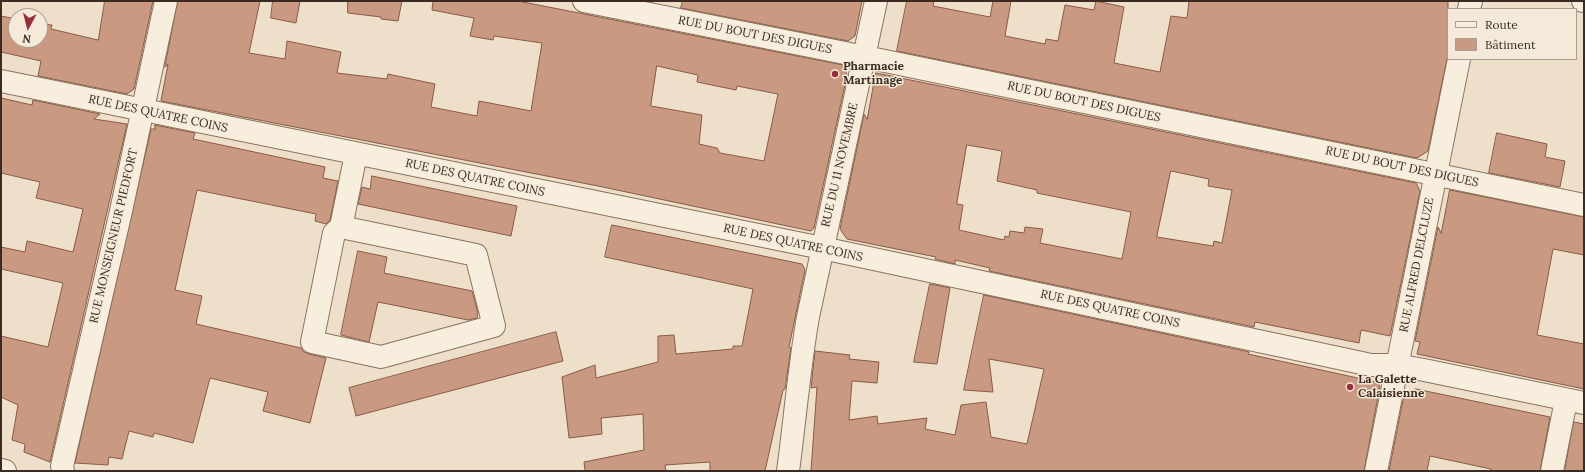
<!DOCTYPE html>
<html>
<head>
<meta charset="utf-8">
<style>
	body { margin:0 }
	#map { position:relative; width:1585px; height:472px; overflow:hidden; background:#eddfca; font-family:Lora,serif }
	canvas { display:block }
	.frame { position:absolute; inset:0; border:2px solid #3b2b22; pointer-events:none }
	.legend { position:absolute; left:1447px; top:8px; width:130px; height:52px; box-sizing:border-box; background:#f5ead9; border:1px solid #ab9e90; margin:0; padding:5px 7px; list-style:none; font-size:12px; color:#3b2b22 }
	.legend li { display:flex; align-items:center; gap:8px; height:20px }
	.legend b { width:20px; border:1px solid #ab9e90 }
	.north { position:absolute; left:8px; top:8px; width:40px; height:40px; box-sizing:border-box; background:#f5ead9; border:1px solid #ab9e90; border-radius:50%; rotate:187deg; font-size:11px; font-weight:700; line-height:16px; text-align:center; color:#3b2b22 }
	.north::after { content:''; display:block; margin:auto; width:14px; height:18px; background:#96313b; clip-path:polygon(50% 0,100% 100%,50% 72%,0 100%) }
</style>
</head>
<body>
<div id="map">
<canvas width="1585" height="472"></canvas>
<div class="frame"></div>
<ul class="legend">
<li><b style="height:5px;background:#f8eedd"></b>Route</li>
<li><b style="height:11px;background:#ca9982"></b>Bâtiment</li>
</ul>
<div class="north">N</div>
</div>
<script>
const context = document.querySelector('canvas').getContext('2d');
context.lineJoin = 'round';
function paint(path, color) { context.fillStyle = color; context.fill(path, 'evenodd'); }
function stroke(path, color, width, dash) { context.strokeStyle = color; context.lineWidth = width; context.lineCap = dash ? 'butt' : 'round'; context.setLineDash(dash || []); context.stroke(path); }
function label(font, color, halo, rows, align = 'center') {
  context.font = font + ' Lora,serif'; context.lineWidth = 3; context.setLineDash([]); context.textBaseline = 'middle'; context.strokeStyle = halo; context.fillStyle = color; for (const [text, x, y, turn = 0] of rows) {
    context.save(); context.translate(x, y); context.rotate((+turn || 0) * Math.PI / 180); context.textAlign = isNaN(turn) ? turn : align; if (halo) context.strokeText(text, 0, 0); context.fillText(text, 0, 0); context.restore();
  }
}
const building = new Path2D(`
	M105 1H153L134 89 127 94 38 76 41 61 1 52V16L16 19V40H40V24L52 25 51 29 98 40Z
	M178 1H260L249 53 285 59 287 41 341 52 337 73 387 79 388 74 435 84 431 107 477 116 479 101 531 111 542 43 494 36 493 40 470 36 474 18 432 10 433 1H518L843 65 847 75 814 228 811 231 598 186 161 101 168 64 165 67ZM657 66 698 75 697 82 736 90 737 86 778 94 764 161 720 153 717 148 699 144 702 115 651 106Z
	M273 1H300L296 23 271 18Z
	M348 1H402L398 21 381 19V17L348 13Z
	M683 1H862L855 36 848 41 681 8Z
	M907 1H934L933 6 990 17 993 1H1011L1005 36 1045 44 1046 39 1058 41 1065 5 1094 10 1096 1 1124 7 1114 63 1160 72 1171 16 1187 18 1189 1H1448V54L1428 151 1417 158 897 51Z
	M876 73 1416 183 1420 191 1390 336 1361 330 1359 343 1255 322 1254 327 989 271 990 268 955 260V264L935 259 936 257 847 239 840 229 864 114 867 119ZM967 145 1002 151 997 181 1037 190V193L1131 212 1122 259 1040 243 1043 229 1025 227 1024 233 1010 231 1009 237 1005 236 1004 240 959 230 963 205 957 204ZM1171 171 1209 179 1208 186 1232 190 1222 243 1214 241 1213 246 1157 237Z
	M1 98 32 105 33 100 100 114 94 119 127 124 50 462 24 452 25 444 12 440 18 405 1 397V336L48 347 63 283 1 269V247L25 252 27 241 73 252 83 209 36 198 40 182 1 173Z
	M155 125 195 133 193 139 325 167 323 178 338 181 330 220 326 224 315 221 316 214 197 190 175 290 202 296 196 324 301 348 304 352 309 354 326 358 315 402 310 423 263 411 268 392 210 378 193 443 154 433 153 437 129 431 122 459 109 457 108 465 75 463 151 129H155Z
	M1497 133 1547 144 1545 157 1565 161 1560 187 1489 173Z
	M372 176 517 206 511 236 358 204 362 187 370 189Z
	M1450 190 1584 217V255L1553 249 1537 335 1584 344V389L1417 354 1420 342 1415 341 1438 227 1441 233Z
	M612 225 802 264 805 270 789 347 791 348 785 389 783 390 765 471H710V462L665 465 666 471H585L584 462 644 450 643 414 601 418 602 434 569 438 562 377 595 365 596 378 658 362V336L674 335 676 354 733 349V346H742L753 289 605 257Z
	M358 251 387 257 384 273 472 291 478 313 477 318 468 320 378 302 369 342 341 335Z
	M930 284 950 288 937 364 914 362Z
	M984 295 1249 352 1248 354 1376 382 1380 386 1364 471H811L817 387 811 388 815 351 850 355 849 359 879 362 877 383 852 381 849 420 877 416 878 424 927 418 925 429 955 435 961 405 986 402 991 437 1027 444 1044 369 989 359 993 392 964 390Z
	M556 332 563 361 356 416 349 388Z
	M1416 389 1550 417 1540 471H1490L1491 469 1430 456 1427 471H1389L1403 400Z
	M1574 422 1584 424V471H1565Z`);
const minor = new Path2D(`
	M584 1 880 60 1584 205
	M1583 1H1584
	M1469 9 1471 1
	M1 81 822 248 1357 362 1371 365H1397L1424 370 1584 403
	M341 227 476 255 494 326 381 357 312 342 334 233Z
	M341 227 356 154
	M1 470 5 471
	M63 471 62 466 121 211 166 1
	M788 471C795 420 799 368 808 317L876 1
	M1376 471 1459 59
	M1552 471 1566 400`);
const markers = [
	[835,74,4,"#96313b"],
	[1350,387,4,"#96313b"]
];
const streetNames = [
	["RUE DU BOUT DES DIGUES",755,35,11],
	["RUE DU BOUT DES DIGUES",1084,102,12],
	["RUE DES QUATRE COINS",158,114,12],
	["RUE DU 11 NOVEMBRE",840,165,-77],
	["RUE DU BOUT DES DIGUES",1402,167,12],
	["RUE DES QUATRE COINS",475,178,12],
	["RUE MONSEIGNEUR PIEDFORT",114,236,-77],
	["RUE DES QUATRE COINS",793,243,12],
	["RUE ALFRED DELCLUZE",1417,265,-79],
	["RUE DES QUATRE COINS",1110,309,12]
];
const poiNames = [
	["Pharmacie",843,67],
	["Martinage",843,81],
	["La Galette",1358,380],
	["Calaisienne",1358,394]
];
paint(building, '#ca9982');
stroke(building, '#885a46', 1);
stroke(minor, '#8a725f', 24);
stroke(minor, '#f8eedd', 22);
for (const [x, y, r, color] of markers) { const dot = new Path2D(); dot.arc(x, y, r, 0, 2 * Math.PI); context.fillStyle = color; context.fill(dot); stroke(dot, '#f5ead9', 1.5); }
label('12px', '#3b2b22', '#f5ead9', streetNames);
label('bold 12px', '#3b2b22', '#f5ead9', poiNames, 'left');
</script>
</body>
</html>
